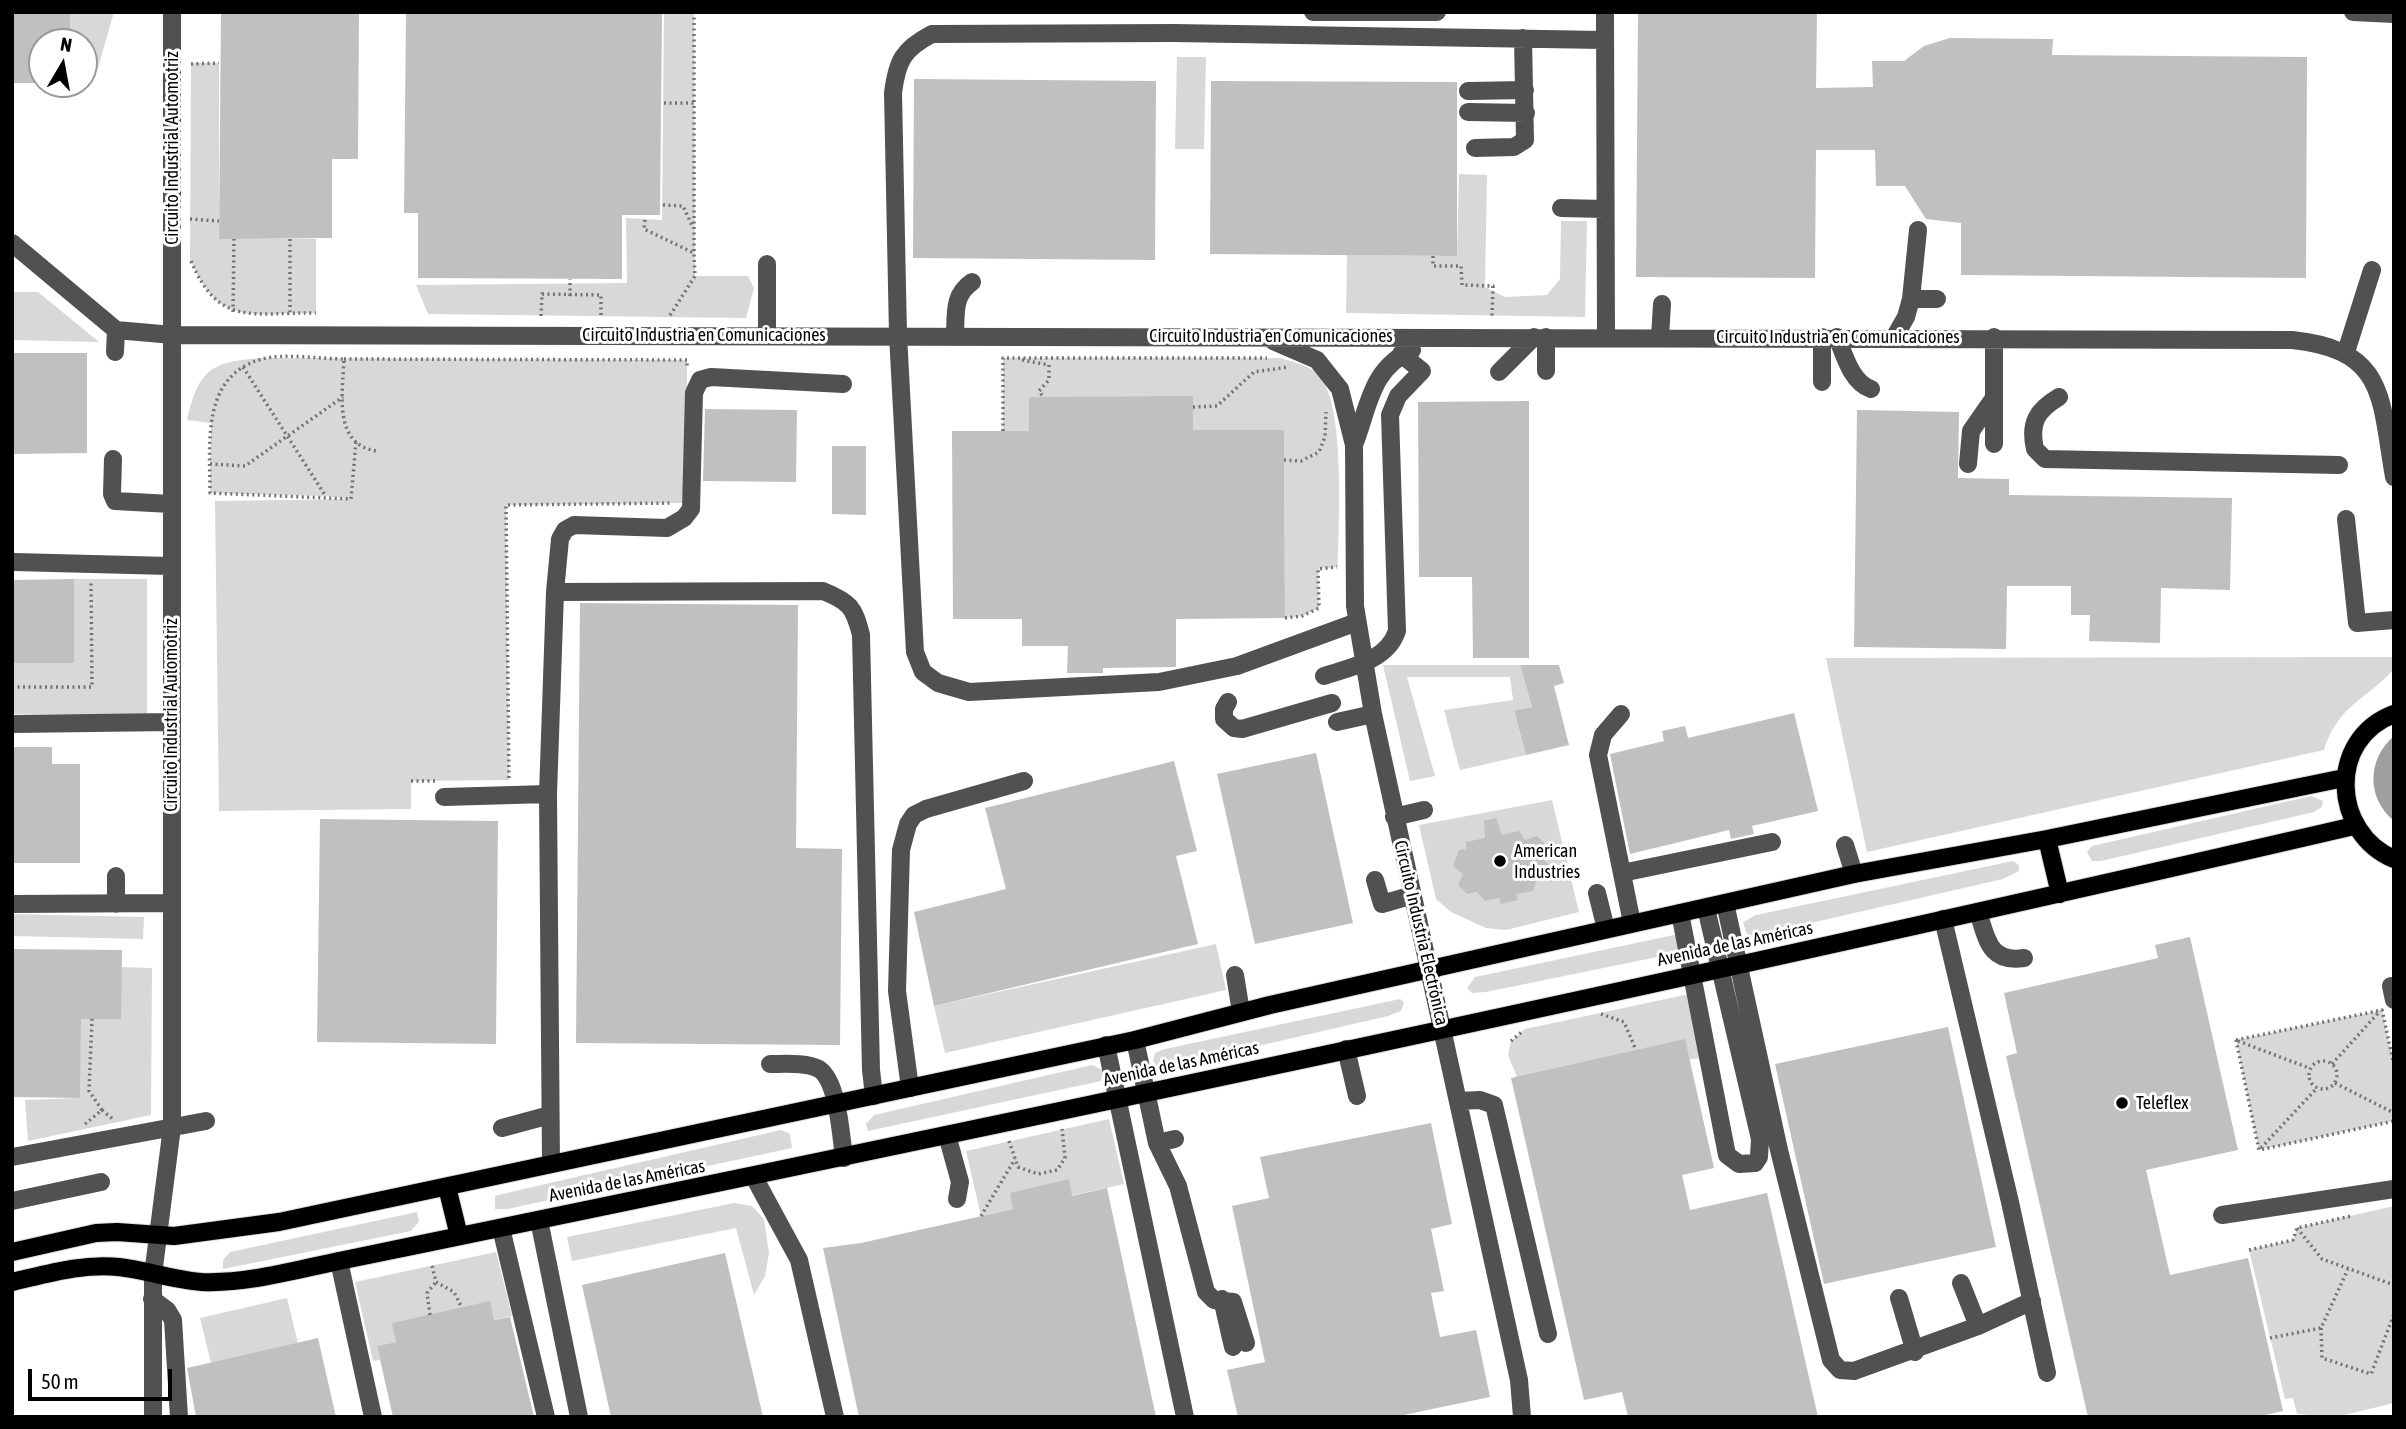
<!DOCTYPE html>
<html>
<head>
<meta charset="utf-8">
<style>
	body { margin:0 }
	#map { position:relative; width:2406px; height:1429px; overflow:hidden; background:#fff; font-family:"Asap Condensed",sans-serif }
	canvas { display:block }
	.frame { position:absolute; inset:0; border:14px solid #000; pointer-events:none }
	.north { position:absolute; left:28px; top:28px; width:70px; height:70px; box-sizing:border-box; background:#fff; border:2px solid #999; border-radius:50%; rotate:10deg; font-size:19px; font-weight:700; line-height:28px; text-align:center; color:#000 }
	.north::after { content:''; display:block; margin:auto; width:24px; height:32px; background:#000; clip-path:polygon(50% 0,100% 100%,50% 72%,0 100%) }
	.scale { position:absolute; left:28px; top:1369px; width:144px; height:32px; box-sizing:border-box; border:4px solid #000; border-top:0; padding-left:9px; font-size:21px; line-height:24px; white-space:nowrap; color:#000; -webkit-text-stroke:5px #fff; paint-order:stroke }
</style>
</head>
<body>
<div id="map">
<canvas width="2406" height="1429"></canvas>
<div class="frame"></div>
<div class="north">N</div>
<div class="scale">50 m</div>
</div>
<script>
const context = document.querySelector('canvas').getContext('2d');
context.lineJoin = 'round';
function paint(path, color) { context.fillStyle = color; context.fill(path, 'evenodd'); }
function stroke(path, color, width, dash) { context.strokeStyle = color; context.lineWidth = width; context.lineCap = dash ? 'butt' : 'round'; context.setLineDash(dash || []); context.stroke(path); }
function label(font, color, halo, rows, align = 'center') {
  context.font = font + ' "Asap Condensed",sans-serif'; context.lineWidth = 6; context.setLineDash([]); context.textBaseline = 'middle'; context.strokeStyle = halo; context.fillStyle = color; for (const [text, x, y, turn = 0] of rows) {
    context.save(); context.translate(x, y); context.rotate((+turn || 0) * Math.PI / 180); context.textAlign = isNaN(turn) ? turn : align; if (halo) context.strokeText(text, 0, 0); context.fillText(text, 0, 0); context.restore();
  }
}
const green = new Path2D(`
	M70 12H114L98 68H84V42H71Z
	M664 12H694L695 276H748L754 288 746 318 428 314 416 285 627 283 626 218 662 220Z
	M1177 57H1206L1204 149H1175Z
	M191 63H219V238L316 239V313C251 312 219 329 190 259Z
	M1459 174 1487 175 1485 287 1505 297 1547 295 1560 279 1561 221H1587L1585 317 1346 313 1347 255 1457 256Z
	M12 292H38L99 342 12 340Z
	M264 358 687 360V503L506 505 509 780 411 781V809L219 811 215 501 350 499 325 496 210 493 211 423 187 420C199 368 212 361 264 358Z
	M1003 358H1281C1293 362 1306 365 1316 372 1347 397 1338 527 1338 567L1318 569 1319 608 1302 616 1285 618 1284 430H1193L1078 398 1029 397V431H1003Z
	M74 579H147V714H12V663H74Z
	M2394 657 2393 670C2365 701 2338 705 2324 750L1867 852 1826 658Z
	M1383 665H1520L1532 707 1514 712 1526 755 1460 770 1444 710 1513 700 1510 677H1407L1435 776 1410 781Z
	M2311 796 2323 801 2322 807 2314 812 2101 861H2092L2087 852 2092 846Z
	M1552 800 1579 912 1506 930 1486 928 1451 912 1436 899 1419 825Z
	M2013 861 2019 865V871L2003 879 1754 936 1747 935 1743 922 1756 915Z
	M12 914 144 917 143 939 12 936Z
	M1674 935 1679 938 1678 950 1667 955 1486 992 1472 993 1467 988 1475 977Z
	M1216 944 1226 990 945 1053 934 1006Z
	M121 967 152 968 151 1115 28 1141 25 1100 79 1098 81 1019H121Z
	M1689 994 1703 1058 1517 1077 1508 1055 1511 1041 1525 1029Z
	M1400 999 1404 1002 1401 1011 1388 1016 1167 1067 1156 1066 1153 1060 1155 1053 1165 1049Z
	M2382 1010 2394 1065V1121L2259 1150 2236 1040Z
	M1092 1065 1103 1070 1101 1081 868 1131 866 1124 874 1115Z
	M1109 1119 1124 1184 981 1216 966 1151Z
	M781 1130 790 1134 792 1148 507 1209H495V1196L502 1194Z
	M734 1203 752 1206 764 1219 769 1253 765 1276 754 1295 736 1228 572 1261 567 1237Z
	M2394 1206V1403L2336 1417 2297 1414 2293 1398 2285 1399 2249 1250 2293 1240 2297 1228Z
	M417 1212 419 1222 411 1231 223 1269V1260L230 1252Z
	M496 1252 512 1316 494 1320 489 1302 393 1323 396 1342 377 1346 380 1360 373 1361 355 1282Z
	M287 1298 298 1343 211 1363 200 1318Z`);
const water = new Path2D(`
	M2394 736V821C2366 798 2367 759 2394 736Z`);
const building = new Path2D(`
	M12 12H70L71 42H42V83H12Z
	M221 12H359L358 159H332V238L219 239Z
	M406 12H662L660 215H622V279L418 278V213H404Z
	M1638 12H1817L1816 88 1873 87 1872 61H1904L1924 46 1950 38 2053 39 2052 55 2307 57 2306 278 1961 275V223L1926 219 1905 186H1876L1875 150H1816L1815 278 1636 277Z
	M914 79 1156 81 1155 260 913 258Z
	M1211 81 1457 82V256L1210 254Z
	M12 353H87V453L12 454Z
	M1193 396V430H1284L1285 618 1176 619V667L1103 668V673H1067L1068 646H1022V619H953L952 431H1029V397Z
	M1529 401V658H1473L1472 577H1419L1418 402Z
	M705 409 797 410 796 482 703 481Z
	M1857 410 1959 412 1958 478 2009 479V495L2232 498 2230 590 2161 588 2160 643 2089 641 2090 615H2071V586H2007L2006 649 1854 647Z
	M832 446H866V515L832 514Z
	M74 579V663H12V580Z
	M580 603 798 605 796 848 842 849 840 1045 576 1043Z
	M1520 665H1559L1564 683 1554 686 1569 745 1526 755 1514 711 1532 707Z
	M1794 713 1818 811 1752 826 1754 834 1731 839 1729 830 1630 854 1610 754 1664 741 1662 731 1685 726 1688 738Z
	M12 747H52V764H80V863H12Z
	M1316 753 1353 923 1255 944 1217 774Z
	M1174 761 1197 851 1176 856 1198 944 934 1006 914 912 1006 889 985 808Z
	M1496 818 1502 835 1519 831 1525 840 1537 836 1546 845 1542 858 1549 865 1547 876 1537 879 1533 891 1516 894 1518 900 1501 904 1499 898 1485 901 1477 892 1467 894 1458 885 1463 874 1453 866 1459 850 1466 849V842L1485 838 1484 821Z
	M320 819 498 821 496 1044 317 1042Z
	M2190 937 2238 1150 2146 1170 2170 1275 2248 1258 2283 1411 2257 1417H2088L2006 1056 2017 1053 2004 993 2158 958 2155 945Z
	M12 949 122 950 121 1019H81L80 1098 12 1097Z
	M1948 1027 1996 1247 1824 1284 1775 1064Z
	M1685 1039 1714 1168 1682 1175 1690 1210 1767 1193 1818 1417H1628L1622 1392 1584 1400 1511 1078Z
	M1431 1123 1452 1224 1431 1229 1444 1291 1431 1293 1440 1337 1476 1330 1490 1397 1394 1417H1238L1227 1370 1265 1362 1232 1206 1269 1198 1260 1157Z
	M1069 1179 1072 1196 1107 1188 1156 1417H859L823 1248 861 1243 1013 1209 1010 1193Z
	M725 1253 763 1417H611L582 1285Z
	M490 1301 494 1320 510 1317 534 1417H393L377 1346 396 1342 392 1323Z
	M318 1338 336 1417H196L187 1368Z`);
const path = new Path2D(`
	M694 12V105
	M191 64 219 63
	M664 103H694V253
	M663 205 683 206 693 228
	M190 219 219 221
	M645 220 644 229 694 253 695 276 669 317
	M290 239V312
	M1433 256V266H1461L1462 285 1493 286 1492 316
	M191 261C219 328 254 312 316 313
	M570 296V279
	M233 312 234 239
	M541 316 542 294 601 295V316
	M344 359 687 360V369
	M1022 360 1049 365V380L1039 391 1043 397
	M243 367 325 495
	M1193 407 1217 406 1254 372 1288 367
	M1003 431V358H1267
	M356 442 351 499 210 493C210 442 201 376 262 359 283 353 322 359 344 359 343 392 332 445 377 451
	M1284 460 1301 461 1319 452 1325 437 1326 412
	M210 464 245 466 343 397
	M1285 618 1302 616 1319 608 1318 569 1337 567
	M12 687H92L91 581
	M509 778 506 505 673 503
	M411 781H437
	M1601 1014 1624 1022 1636 1050
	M2236 1040 2259 1150 2394 1121
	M2236 1040 2382 1010 2394 1065
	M1511 1041 1523 1031
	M2238 1041 2309 1068
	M2309 1075a14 14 0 1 1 28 0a14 14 0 1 1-28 0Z
	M2332 1064 2380 1011
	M2335 1083 2394 1113
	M102 1110 114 1120
	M85 1124 102 1110 89 1091 92 1019
	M1009 1141 1018 1167 1038 1174 1057 1170 1065 1158 1062 1129
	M2261 1148 2317 1088
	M981 1216 1015 1159
	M2297 1228 2322 1259 2394 1285
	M2249 1250 2293 1240 2297 1228 2351 1216
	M432 1266 436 1282 454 1292 462 1308
	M430 1315 427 1293 436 1282
	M2321 1328 2322 1358 2371 1374 2394 1314
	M2270 1338 2321 1328 2348 1269`);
const minor = new Path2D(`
	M1313 12H1437
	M1605 12 1606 337
	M2353 12 2394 14
	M1468 91 1525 90
	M1468 112 1526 113
	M1475 148 1514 147 1525 140 1523 38
	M1561 208 1605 209
	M12 243 116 330 173 335 2292 340C2387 350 2380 398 2394 477
	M767 264V336
	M1911 299 1918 230
	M955 335C956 313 953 295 972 282
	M1546 337V371
	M1660 337 1662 304
	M1822 337V382
	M1837 337C1844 354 1851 382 1871 389
	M1894 338 1906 317 1911 299H1937
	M1273 341 1317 360 1340 389 1354 445 1355 606 1373 714 1519 1380 1522 1417
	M115 352 116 330
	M2346 352 2372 270
	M1499 372 1534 337
	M2059 397C2037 410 2029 423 2035 449L2045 459 2339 465
	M1994 444V337
	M1354 445C1369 407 1370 369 1412 350
	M113 459 112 494 115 501 171 504
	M1968 464 1971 431 1994 398
	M2346 519 2357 623 2394 620
	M14 562 170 566
	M555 592 823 591C850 602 854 607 861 635L871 1070 874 1096
	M1357 622 1237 666 1159 682 969 692 938 683 923 672 915 652 898 335 893 93C897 61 903 49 932 34L1174 33 1604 40
	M1324 676C1351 667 1387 661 1397 631L1390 415 1398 396 1422 371 1401 354
	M1228 702 1224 709V719L1234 728 1242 729 1332 703
	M1621 714 1603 735 1598 755 1632 923
	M1337 722 1373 714
	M12 724 171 722
	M444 797 548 794
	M1394 817 1424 810
	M1845 845 1854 874
	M1622 873 1772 842
	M116 876V904
	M1375 880 1382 904 1413 895
	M1597 893 1606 929
	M1725 903 1779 1150 1831 1360 1840 1370 1854 1371 1978 1326 1961 1283
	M12 904 171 903
	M1978 912C1987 939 1989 963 2024 958
	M1680 913 1727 1155 1739 1164 1755 1163 1759 1157 1760 1139 1706 908
	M1943 919 2010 1202 2047 1373
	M1235 975 1241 1012
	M2391 986 2394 1000
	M1135 1040 1157 1143 1178 1186 1206 1292 1214 1300 1233 1302 1246 1343
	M1106 1045 1185 1417
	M1346 1049 1357 1096
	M770 1064C784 1064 806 1062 819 1069 838 1081 841 1136 844 1158
	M910 1088 897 991 901 850 908 824 914 815 926 809 1024 781
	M1458 1101 1480 1100 1494 1105 1548 1334
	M502 1128 550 1115
	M947 1135 960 1182 957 1199
	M1157 1143 1175 1139
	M12 1157 206 1121
	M551 1164 548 794 555 592 560 539 565 530 574 525 667 528 684 518 691 509 694 393 700 380 711 377 843 384
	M754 1177 799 1260 835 1417
	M12 1201 101 1182
	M2222 1215 2394 1189
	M539 1220 579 1417
	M501 1228 546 1417
	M339 1261 373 1417
	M1899 1298 1915 1352
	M152 1299 167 1310 173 1320 179 1417
	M1222 1299 1233 1347
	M1978 1326 2032 1301
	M153 1417V1275L172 1127V12`);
const major = new Path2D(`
	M2394 714C2327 739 2332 833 2394 859
	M2047 839 2060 894
	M447 1187 459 1236
	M12 1252 96 1233 117 1232 174 1236 279 1222 1135 1040 1270 1005 1854 874 2047 839 2344 778
	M12 1282C47 1274 83 1263 119 1267 146 1270 173 1280 202 1282 249 1284 298 1269 344 1260 1015 1122 1686 981 2354 826`);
const markers = [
	[1500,861,7,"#000"],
	[2122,1103,7,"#000"]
];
const streetNames = [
	["Circuito Industrial Automotriz",172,148,-90],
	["Circuito Industria en Comunicaciones",704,335],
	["Circuito Industria en Comunicaciones",1271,336],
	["Circuito Industria en Comunicaciones",1838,337],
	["Circuito Industrial Automotriz",171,715,-90],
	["Circuito Industria Electrónica",1421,933,77],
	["Avenida de las Américas",1735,944,-12],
	["Avenida de las Américas",1181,1064,-12],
	["Avenida de las Américas",627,1181,-11]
];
const poiNames = [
	["American",1514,851],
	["Industries",1514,872],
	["Teleflex",2136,1103]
];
paint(green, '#d8d8d8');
paint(water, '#9f9f9f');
paint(building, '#c0c0c0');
stroke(major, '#dbdbdb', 20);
stroke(path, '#737373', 3.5, [2, 3.5]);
stroke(minor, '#515151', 18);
stroke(major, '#000', 18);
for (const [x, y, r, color] of markers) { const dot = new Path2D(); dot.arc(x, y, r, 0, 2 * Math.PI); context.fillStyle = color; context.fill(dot); stroke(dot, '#fff', 2.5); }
label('18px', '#000', '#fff', streetNames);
label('18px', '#000', '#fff', poiNames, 'left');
</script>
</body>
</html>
